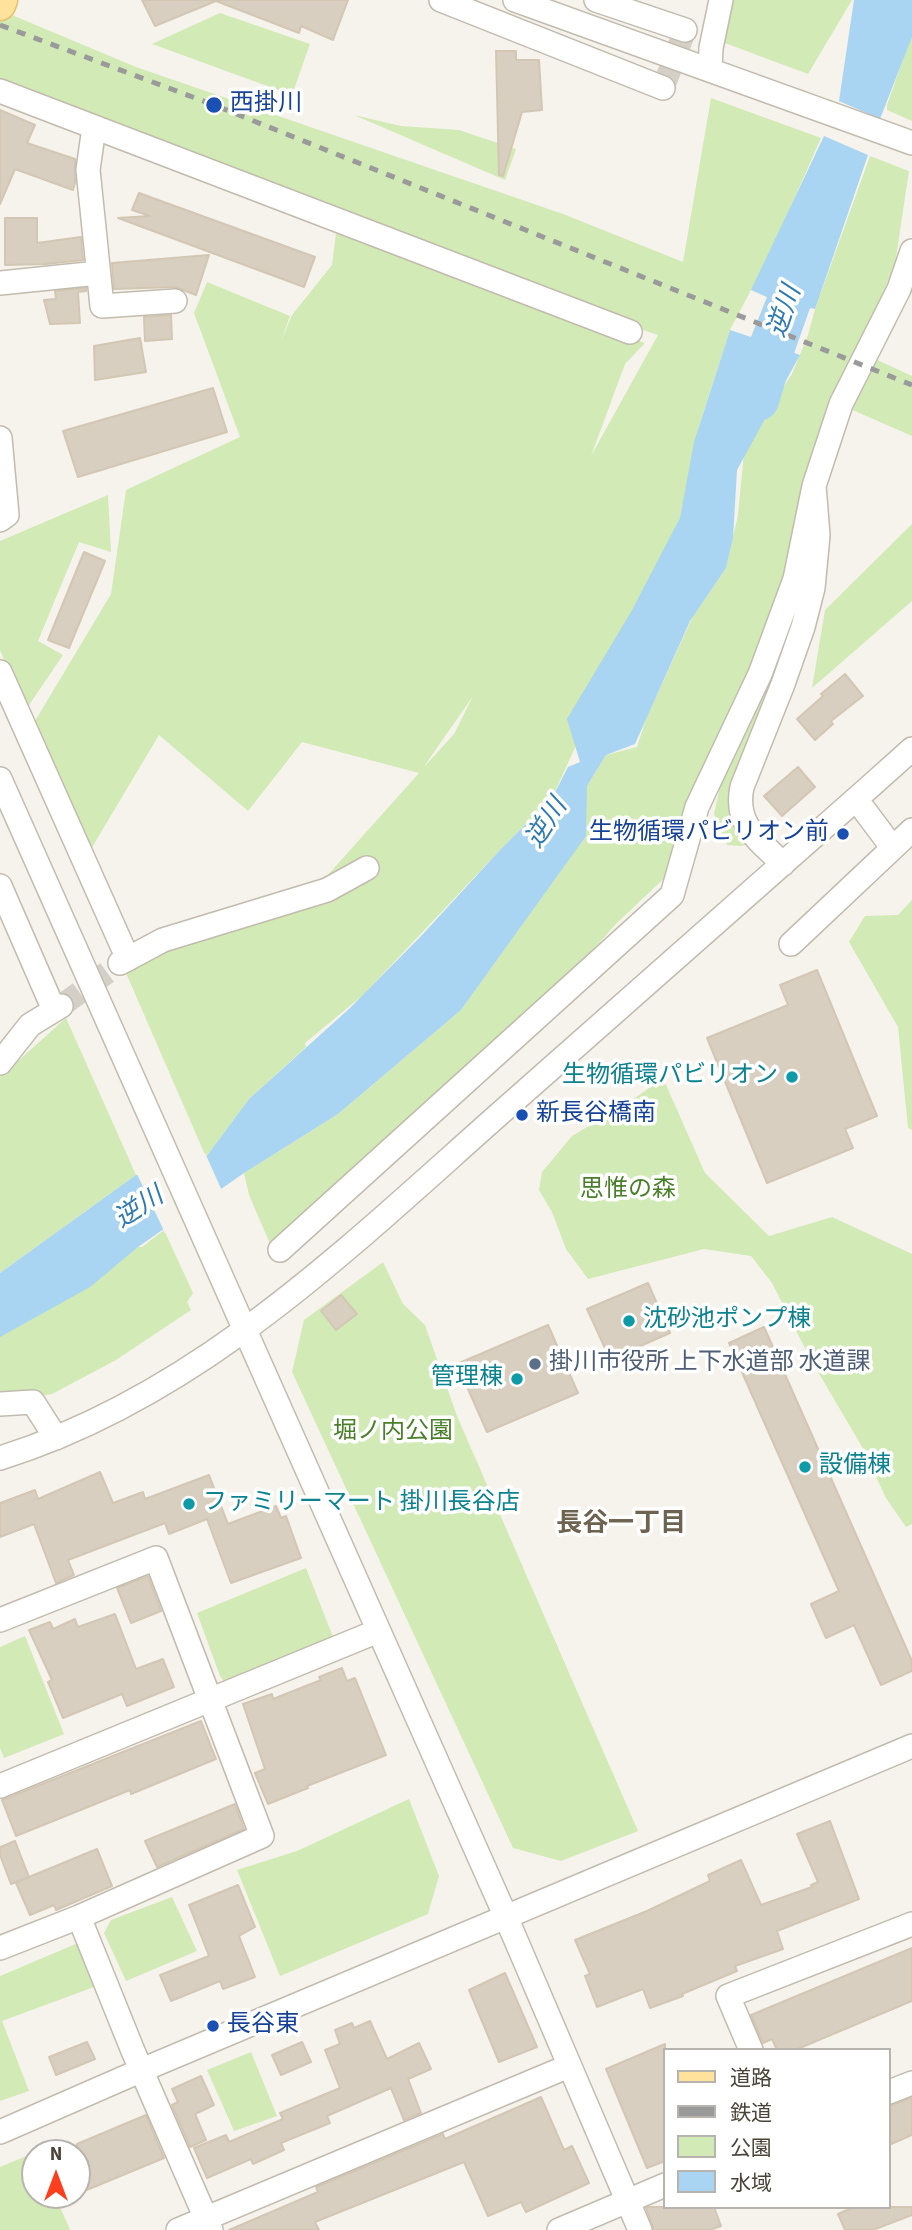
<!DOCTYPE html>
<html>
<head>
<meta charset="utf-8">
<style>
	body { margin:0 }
	#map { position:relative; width:912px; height:2230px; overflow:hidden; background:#f6f3ec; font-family:"Source Sans 3","Noto Sans JP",sans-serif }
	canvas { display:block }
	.legend { position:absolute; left:663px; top:2048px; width:228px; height:161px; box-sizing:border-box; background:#fff; border:2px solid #b7b4b0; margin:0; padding:9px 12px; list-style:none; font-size:21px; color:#4b4439 }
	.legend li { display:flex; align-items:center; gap:14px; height:35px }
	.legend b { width:35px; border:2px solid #b7b4b0 }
	.north { position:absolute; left:21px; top:2139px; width:70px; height:70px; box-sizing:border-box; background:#fff; border:2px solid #b7b4b0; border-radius:50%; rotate:0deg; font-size:19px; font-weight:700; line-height:28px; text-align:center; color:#4b4439 }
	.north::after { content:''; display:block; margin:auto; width:24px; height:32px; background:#fc3f1d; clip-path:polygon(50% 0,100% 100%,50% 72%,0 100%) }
</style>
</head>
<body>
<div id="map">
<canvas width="912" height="2230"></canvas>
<ul class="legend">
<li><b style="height:9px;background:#ffe39c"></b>道路</li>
<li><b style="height:9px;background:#9a9a9a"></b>鉄道</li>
<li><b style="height:19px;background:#d2eab5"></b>公園</li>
<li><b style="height:19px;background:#a9d4f2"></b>水域</li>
</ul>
<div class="north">N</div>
</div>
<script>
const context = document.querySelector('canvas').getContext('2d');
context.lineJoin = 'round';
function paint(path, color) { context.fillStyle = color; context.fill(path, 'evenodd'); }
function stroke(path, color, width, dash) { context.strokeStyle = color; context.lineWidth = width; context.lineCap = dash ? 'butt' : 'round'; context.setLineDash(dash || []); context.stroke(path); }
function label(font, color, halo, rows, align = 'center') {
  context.font = font + ' "Source Sans 3","Noto Sans JP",sans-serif'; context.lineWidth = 7; context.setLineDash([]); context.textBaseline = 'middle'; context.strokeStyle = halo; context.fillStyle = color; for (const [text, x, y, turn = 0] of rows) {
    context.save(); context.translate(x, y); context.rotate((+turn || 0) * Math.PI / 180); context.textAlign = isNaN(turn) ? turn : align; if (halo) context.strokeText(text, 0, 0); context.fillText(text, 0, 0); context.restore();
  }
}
const green = new Path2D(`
	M711 0H852L808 74 706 36Z
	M0 10 136 67 563 214 683 262 711 98 821 138 754 290H751L730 330 699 426 680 518 552 798 500 850 363 995 305 1043 306 1047 249 1099 206 1157 126 973 195 922 326 877 419 773 302 742 248 811 159 735 91 849 35 721 111 594 126 490 240 437 194 313 207 282 290 316 281 341 292 315 332 265 336 233 645 343 625 364 591 456 658 335 570 306 0 82ZM473 696 454 734 425 766V765Z
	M220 13 310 44 292 95 152 44Z
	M912 34V121L887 110V105Z
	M354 115 401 126 459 130 516 149 505 180Z
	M870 156 909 171 895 264 858 351 912 376V436L848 408 775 618 673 870 617 923 507 1044 271 1246 249 1195 244 1173 338 1114 461 1010 584 838 587 786 606 755 637 747 646 719 693 616 726 568 738 515 745 443 792 374 808 335 815 309Z
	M108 495 111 552 79 542 38 641 63 655 25 711 0 650V541Z
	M912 524V601L812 688 825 610Z
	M784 655 740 770 752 844 741 846 727 845 714 814 722 778Z
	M912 900V1130L908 1128 898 1027 849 942 865 916 898 915Z
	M66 1018 136 1175 0 1273V1077Z
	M663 1078 705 1173 769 1236 832 1217 912 1254V1524L906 1527 886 1498 861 1445 811 1360 772 1283 751 1256 704 1249 588 1279 566 1249 552 1212 539 1190 542 1172 572 1136 628 1103Z
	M164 1230 193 1293 187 1302 191 1310 116 1360 52 1394 0 1403V1334L138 1247H142Z
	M383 1262 403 1304 425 1325 457 1416 638 1831 561 1861 513 1848 292 1372 304 1320Z
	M306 1568 333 1637 225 1683 220 1676 197 1613Z
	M25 1636 64 1734 4 1758 0 1748V1647Z
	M409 1799 439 1876 428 1914 280 1976 237 1870 297 1851Z
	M172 1897 197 1951 126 1981 104 1933 111 1920Z
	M78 1943 94 1987 2 2021 29 2091 0 2101V1976Z
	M251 2052 277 2116 234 2131 207 2070Z
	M36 2152 35 2195H55L70 2230H0V2167Z`);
const water = new Path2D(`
	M854 0H912V37L880 119 839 101Z
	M824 136 868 155 815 309 785 303 767 343 800 355 737 470 733 538 726 568 690 621 635 744 606 755 587 786 586 836 461 1010 338 1114 244 1173 138 1247 90 1287 0 1337V1273L136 1175 206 1157 249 1099 350 1008 423 934 500 850 552 798 568 767 580 762 567 719 631 612 680 518 694 442 730 330 751 337 767 297 751 290Z`);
const pier = new Path2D(`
	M205 1153 223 1193 165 1233 136 1172Z`);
const river = new Path2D(`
	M758 400 774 347 809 248`);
const building = new Path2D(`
	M142 0H348L333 40 301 26 299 33 216 1 155 26Z
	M496 51H516V60H539L542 110 522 112 503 176 499 175Z
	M0 110 35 125 27 143 75 159V183L73 190 15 169 0 204Z
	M139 193 315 257 304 287 118 218 150 216 132 210Z
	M5 218H37V243L81 237 83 260 46 264 5 265Z
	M209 255 196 295 175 287 114 289 112 263Z
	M86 288V291L78 292 80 323 50 324 44 300 56 299 55 291Z
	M171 315 172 339 145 341 144 317Z
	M140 338 146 372 95 380 94 346Z
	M213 388 227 432 78 477 63 431Z
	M84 552 105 561 69 648 48 640Z
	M845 674 863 696 831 721 833 724 815 740 797 719 823 696 821 694Z
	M798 767 815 787 782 816 764 796Z
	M817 970 877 1116 845 1129 853 1148 767 1183 707 1038 788 1005 780 985Z
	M648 1283 670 1333 610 1359 587 1309Z
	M341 1295 357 1314 336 1330 321 1311Z
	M548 1325 578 1393 487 1432 457 1364Z
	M764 1327 912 1661V1671L881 1685 854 1625 826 1638 811 1604 839 1591 729 1343Z
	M100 1472 113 1503 143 1492 145 1499 209 1475 228 1524 276 1506 281 1518 286 1516 301 1558 231 1583 207 1519 169 1534 165 1523 68 1560 74 1575 56 1583 34 1524 0 1537V1503L35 1490 38 1499Z
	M148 1576 161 1611 131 1623 117 1588Z
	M115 1614 136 1669 163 1659 174 1687 127 1706 122 1694 63 1718 48 1682 52 1680 29 1630 50 1622 53 1629 75 1619 78 1627Z
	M342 1668 347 1681 355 1678 386 1755 307 1786 308 1788 268 1804 255 1773 265 1769 243 1704 272 1694 273 1699 321 1680 319 1677Z
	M201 1721 216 1759 131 1794 130 1790 16 1836 2 1800Z
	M235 1804 244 1829 157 1867 145 1841Z
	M830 1821 859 1899 777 1931 783 1949 735 1966 737 1971 682 1994 683 1996 650 2008 643 1989 597 2007 585 1976 590 1974 575 1940 647 1911 710 1881 708 1875 741 1860 761 1905 812 1887 811 1885 818 1882 797 1834Z
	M15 1841 29 1877 97 1849 112 1886 56 1910 54 1905 30 1915 16 1883 29 1877 11 1884 0 1855V1847Z
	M238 1885 255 1927 239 1936 255 1977 223 1989 220 1981 171 2001 160 1975 209 1956 189 1905Z
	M912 1948V2001L795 2050H777L772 2039 763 2043 751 2015Z
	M505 1973 537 2047 499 2062 469 1990Z
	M370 2021 387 2059 419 2043 431 2069 408 2079 421 2113 404 2120 391 2088 327 2116 330 2123 281 2143 284 2150 253 2164 251 2159 207 2178 194 2148 226 2135 229 2142 283 2119 280 2113 340 2088 325 2050 340 2044 335 2030 352 2023 354 2028Z
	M87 2042 95 2059 56 2075 49 2057Z
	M302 2042 311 2062 281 2075 272 2055Z
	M665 2044V2161L647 2168 606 2069Z
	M201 2076 214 2105 195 2114 206 2140 190 2147 172 2105 178 2102 172 2089Z
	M541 2097 564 2150 572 2146 589 2183 526 2212 521 2202 488 2216 464 2162 315 2222 319 2230H229L318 2192 316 2187 443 2134 445 2139Z
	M912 2098V2135L889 2145V2106Z
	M146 2115 164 2158 77 2194V2144Z
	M648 2207H714L721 2226 710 2230H654L646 2208Z
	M854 2207H912V2215L873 2230H845L838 2214Z`);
const minorTunnel = new Path2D(`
	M663 88 685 30
	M61 1006 120 963`);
const minor = new Path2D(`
	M441 0 663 88
	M515 0 912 143
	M596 0 685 30
	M710 70 711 48 721 0
	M0 91 630 332
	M94 127 88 170 102 306 175 301
	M0 283 98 273
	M0 438 7 515 0 520
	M0 672 128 959
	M0 779 506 1917 640 2230
	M856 799 892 847
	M783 864C759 840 734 825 742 787L783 684 803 627 813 588 818 535 814 486 841 404 899 289 912 251
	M0 886 54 1010
	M791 944 912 830
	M120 963 163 940 327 890 367 868
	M0 1063 30 1025 61 1006
	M280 1250 672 895 697 807 760 674 795 579 814 486
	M0 1404 33 1402 56 1438
	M0 1458C200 1396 352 1244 505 1109 641 990 777 870 912 749
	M0 1620 156 1558 262 1836 79 1917 0 1948
	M0 1786 378 1631
	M79 1917 133 2051 211 2230
	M751 2050 728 1996 912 1924
	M889 2092 912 2083
	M0 2132 142 2070 912 1746
	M178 2230 569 2066
	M559 2230 665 2185`);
const major = new Path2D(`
	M0 5 2 0`);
const rail = new Path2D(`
	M0 25 214 105 912 385`);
const markers = [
	[214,105,9,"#1a4fb4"],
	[843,834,7,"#1a4fb4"],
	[792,1077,7,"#0f9aa8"],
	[522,1115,7,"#1a4fb4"],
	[629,1321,7,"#0f9aa8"],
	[535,1364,7,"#5c6f8a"],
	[517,1379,7,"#0f9aa8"],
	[805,1467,7,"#0f9aa8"],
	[189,1504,7,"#0f9aa8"],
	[213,2026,7,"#1a4fb4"]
];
const transitNames = [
	["西掛川",230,105],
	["生物循環パビリオン前",829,834,"right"],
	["新長谷橋南",536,1115],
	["長谷東",227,2026]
];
const cultureNames = [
	["生物循環パビリオン",778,1077,"right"],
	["沈砂池ポンプ棟",643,1321],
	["管理棟",503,1379,"right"],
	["設備棟",819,1467],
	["ファミリーマート 掛川長谷店",203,1504]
];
const parkNames = [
	["思惟の森",628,1191],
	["堀ノ内公園",393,1433]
];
const serviceNames = [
	["掛川市役所 上下水道部 水道課",549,1364]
];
const waterNames = [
	["逆川",786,312,-71],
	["逆川",548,824,-57],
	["逆川",140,1209,-33]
];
const neighbourhoodNames = [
	["長谷一丁目",621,1525]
];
paint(green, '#d2eab5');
paint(water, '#a9d4f2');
paint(pier, '#f6f3ec');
stroke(river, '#a9d4f2', 42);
paint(building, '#d8cfc1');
stroke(building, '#d3c7b4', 2);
stroke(minorTunnel, '#d4d0c8', 23, [23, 11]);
stroke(minor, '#c2bbae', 26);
stroke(major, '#e6c16a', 33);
stroke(minor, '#fff', 23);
stroke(major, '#ffe39c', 30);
stroke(rail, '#9a9a9a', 5, [9, 9]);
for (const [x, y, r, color] of markers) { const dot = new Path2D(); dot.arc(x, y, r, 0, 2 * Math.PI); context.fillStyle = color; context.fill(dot); stroke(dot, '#fff', 2.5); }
label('24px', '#164399', '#fff', transitNames, 'left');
label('24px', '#0d838f', '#fff', cultureNames, 'left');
label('24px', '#4a7f2a', '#fff', parkNames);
label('24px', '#4e5e75', '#fff', serviceNames, 'left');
label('italic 26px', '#2e7ab2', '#fff', waterNames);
label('bold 26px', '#6e6250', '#fff', neighbourhoodNames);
</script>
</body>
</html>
